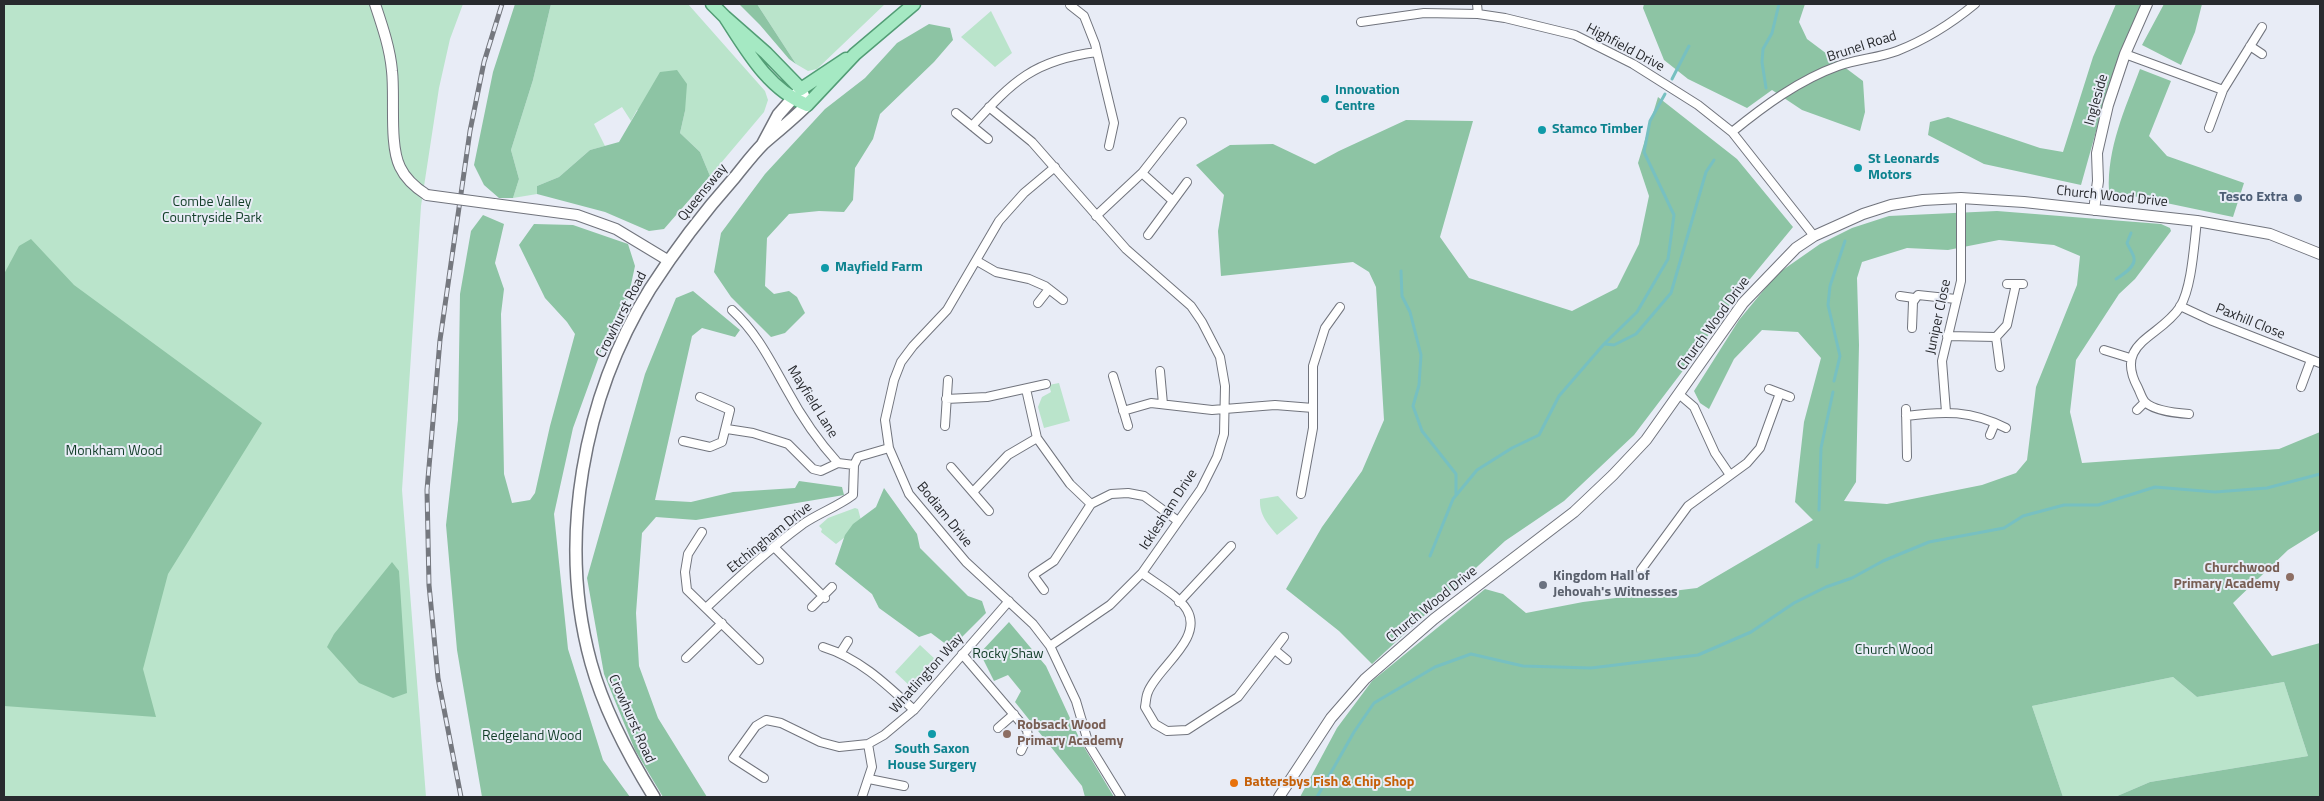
<!DOCTYPE html>
<html>
<head>
<meta charset="utf-8">
<style>
	body { margin:0 }
	#map { position:relative; width:2324px; height:801px; overflow:hidden; background:#e8ecf6; font-family:"Titillium Web",sans-serif }
	canvas { display:block }
	.frame { position:absolute; inset:0; border:5px solid #282a2e; pointer-events:none }
</style>
</head>
<body>
<div id="map">
<canvas width="2324" height="801"></canvas>
<div class="frame"></div>
</div>
<script>
const context = document.querySelector('canvas').getContext('2d');
context.lineJoin = 'round';
function paint(path, color) { context.fillStyle = color; context.fill(path, 'evenodd'); }
function stroke(path, color, width, dash) { context.strokeStyle = color; context.lineWidth = width; context.lineCap = dash ? 'butt' : 'round'; context.setLineDash(dash || []); context.stroke(path); }
function label(font, color, halo, rows, align = 'center') {
  context.font = font + ' "Titillium Web",sans-serif'; context.lineWidth = 4; context.setLineDash([]); context.textBaseline = 'middle'; context.strokeStyle = halo; context.fillStyle = color; for (const [text, x, y, turn = 0] of rows) {
    context.save(); context.translate(x, y); context.rotate((+turn || 0) * Math.PI / 180); context.textAlign = isNaN(turn) ? turn : align; if (halo) context.strokeText(text, 0, 0); context.fillText(text, 0, 0); context.restore();
  }
}
const green = new Path2D(`
	M4 4H463L450 39 439 88 421 206 402 490 426 797H4Z
	M551 4H688L765 91 768 100 764 112 710 176 700 152 680 133 685 111 637 110 631 121 622 107 594 124 605 146 590 150 559 177 537 186V194L513 198 519 179 511 150 533 80Z
	M757 4H885L817 69 808 71 796 64Z
	M991 11 1012 53 995 67 961 37Z
	M1059 383 1070 421 1044 428 1038 407 1042 397 1051 392 1049 385Z
	M1278 496 1298 518 1277 535C1268 524 1259 515 1260 499Z
	M855 508 858 509 862 524 836 544 821 532 822 529 819 526 828 518Z
	M920 645 936 660 911 687 895 672Z
	M2173 677 2197 697 2284 682 2308 756 2150 782 2115 797H2063L2032 706Z`);
const forest = new Path2D(`
	M515 4H551L533 80 511 150 519 179 513 198H499L484 185 474 165 493 72Z
	M739 4H757L796 64 789 59 760 25Z
	M1644 4H1805L1799 22 1807 39 1863 81 1865 112 1860 131 1802 110 1772 90 1747 108 1688 79 1664 60 1643 8Z
	M2116 4H2141L2107 92 2081 185 1984 164 1928 135 1930 122 1948 117 2040 148 2063 152 2093 57Z
	M2164 4H2202L2195 32 2181 65 2142 45Z
	M929 24 950 28 953 40 934 62 880 114 873 139 855 168 853 200 844 212 819 211 789 214 767 238 765 286 774 294 789 291 797 297 805 313 785 333 771 337 731 297 714 272 721 233 765 174 825 109 865 78 897 43Z
	M2140 69 2171 81 2149 136 2167 156 2244 183 2233 217 2109 191C2107 148 2125 109 2140 69Z
	M677 70 687 84 685 111 680 133 700 152 710 176 664 229 649 231 605 212 537 194V186L559 177 590 150 619 142 660 72Z
	M1658 97 1737 159 1793 227 1736 296 1688 364 1634 435 1564 501 1505 541 1372 664 1339 631 1286 589 1322 527 1362 471 1384 420 1376 287 1369 272 1353 262 1221 276 1218 231 1224 195 1196 165 1230 145 1273 144 1315 164 1339 151 1406 120 1473 121 1440 237 1469 278 1572 311 1617 288 1639 244 1649 196 1638 163Z
	M1997 211 2161 224 2170 228 2171 231 2135 279 2119 294 2076 360 2070 412 2082 463 2279 449 2320 432V530L2288 550 2233 603 2272 656 2320 643V797H2115L2150 782 2308 756 2284 682 2197 697 2173 677 2032 706 2063 797H1300L1337 728 1372 681 1485 589 1503 594 1526 613 1583 602 1697 588 1813 520 1795 502 1804 422 1821 358 1798 332 1762 330 1734 359 1709 409 1700 403 1694 391 1739 320 1777 274 1820 244 1852 228 1889 216ZM1999 240 2054 245 2080 256 2077 285 2036 387 2027 460 2016 473 1982 485 1887 504 1844 501 1856 482 1859 345 1857 278 1862 262 1907 248 1948 250Z
	M483 215 504 224 495 263 504 289 501 314 504 474 512 503 530 500 535 493 550 426 575 334 567 322 545 298 519 245 534 224 573 225 628 244 635 266 626 308 601 351 573 428 554 514 568 649 603 760 630 797H482L457 650 446 525 458 420 460 294 471 231Z
	M31 239 74 285 262 423 168 574 143 669 156 717 4 706V274L19 246Z
	M693 291 740 330 735 337 702 328 692 336 655 500 691 502 733 492 795 488 799 481 842 487 844 495 696 520 656 517 642 533 636 613 639 666 658 718 707 797H663L635 750 604 674 587 578 645 374 676 298Z
	M884 488 917 534 920 548 968 596 982 601 986 613 951 648 931 633 919 637 879 608 872 594 835 564 845 535 853 524 876 507Z
	M392 562 399 571 407 693 393 698 359 683 327 647 334 634Z
	M1009 622 1046 666 1081 742 1114 797H1085L1082 786 1015 702 1021 691 1008 675 994 681 980 653Z`);
const stream = new Path2D(`
	M1672 79 1689 46
	M1766 88 1762 62 1763 49 1772 33 1779 4
	M1401 271 1402 296 1410 312 1421 355 1419 385 1413 406 1422 431 1456 474V495
	M2116 279C2122 275 2136 267 2134 258 2133 253 2129 248 2127 243L2131 233
	M1605 344 1614 345 1636 334 1671 293 1706 172 1714 160
	M1834 381 1840 356 1828 305 1830 286 1845 241
	M1819 510 1821 448 1833 392
	M1430 556 1453 499 1477 470 1512 448 1539 435 1559 396 1604 344 1637 312 1668 259 1674 215 1644 152 1650 121 1665 94
	M1817 567 1819 545
	M1317 797 1354 732 1374 703 1435 667 1471 654 1523 666 1591 668 1698 655 1751 632 1794 603 1826 587 1852 578 1883 561 1929 542 2004 528 2023 516 2064 505H2098L2155 487 2215 492 2267 488 2320 474`);
const minor = new Path2D(`
	M1477 4 1478 14
	M1070 5 1084 16 1095 44 1114 123 1109 146
	M1361 22 1424 13 1478 14 1505 18 1575 35 1633 64 1698 105 1732 132 1814 236
	M2250 46 2262 54
	M2125 54 2223 90
	M989 107 1032 142 1126 249 1191 306 1202 322 1220 357 1225 386 1224 434 1217 457 1201 489 1142 573 1110 605 1050 646
	M956 113 988 139
	M972 126C1013 81 1034 60 1097 52
	M2209 128 2223 90 2262 27
	M1732 132C1764 106 1799 80 1838 66 1857 59 1878 58 1897 51 1925 40 1952 23 1975 4
	M1055 167 1024 193 999 221 947 310 913 346 901 362 894 380 885 420 889 448 909 494 966 562 1033 624 1050 646 1076 701 1089 745 1121 797
	M1142 173 1173 201
	M1096 216 1142 173 1182 122
	M1148 235 1187 182
	M977 261 996 272 1029 279 1045 286 1063 300
	M2007 284H2023
	M1900 296 1914 298
	M1038 303 1049 289
	M2180 306 2210 320 2320 363
	M732 310C757 333 770 360 787 390 801 416 818 441 838 463L854 465 858 457 889 448
	M1912 328 1913 302 1918 295 1956 299
	M1947 336 1996 337 2007 325 2016 284
	M1996 337 2000 367
	M2104 350 2130 358
	M1160 371 1163 404
	M1113 376 1128 426
	M2301 387 2311 360
	M1026 389 1037 438 1070 484 1091 504
	M1769 389 1790 397
	M1680 395 1694 407 1715 453 1730 475
	M946 399 987 397 1046 384
	M1906 409 1907 457
	M2137 410 2145 402
	M1123 411 1151 403 1212 410 1275 405 1313 408
	M1946 412 1942 361 1961 281V198
	M2189 414C2176 413 2154 411 2145 402 2142 399 2140 392 2138 388 2113 342 2160 338 2180 307 2192 287 2194 244 2197 221
	M1906 416C1944 411 1971 410 2006 428
	M945 426 948 380
	M727 429 753 433 788 444 813 469 821 471 838 463
	M1990 435 1995 423
	M683 441 710 447 722 442 730 410 700 397
	M951 467 989 511
	M973 492 1008 455 1037 438
	M1301 494 1313 428V366L1325 328 1340 307
	M702 532 688 554 685 572 687 590 759 660
	M775 548 825 598
	M1641 570 1688 506 1747 463 1760 448 1780 393
	M1142 573C1156 584 1178 595 1187 610 1204 639 1157 668 1148 692 1146 696 1146 702 1145 707L1155 724 1167 731 1187 730 1238 697 1284 637
	M1044 590 1033 575 1054 561 1091 504 1111 494 1128 493 1144 496 1178 521
	M1179 602 1231 546
	M812 607 832 587
	M706 608C737 579 769 549 803 524 819 513 837 507 853 495L854 465
	M823 647C859 658 886 684 914 710
	M1275 650 1287 660
	M841 652 848 641
	M962 654 1027 730 1028 736 1021 751
	M686 658 722 623
	M998 728 1014 714
	M764 778 733 758 756 726 766 720 781 723 820 742 839 747 868 744 884 735 914 710 1009 601
	M869 779 904 786
	M862 797 872 767 868 744`);
const tertiary = new Path2D(`
	M375 4C382 25 390 48 392 71 395 97 389 145 400 167 406 180 416 188 427 195
	M494 204 577 215 616 229 669 261
	M2094 210 2098 181 2097 153 2108 105 2125 54 2147 4
	M1279 797 1331 718 1365 679 1434 619 1574 512 1613 475 1646 440 1743 303 1796 248 1814 236 1863 214 1891 205 1923 200 1961 198 2024 202 2197 221 2270 234 2320 254`);
const secondary = new Path2D(`
	M654 797C628 755 604 710 591 663 557 540 583 397 650 289 675 250 704 212 735 177 744 166 753 154 763 144 778 131 793 119 807 105L801 89 778 115 762 145`);
const primary = new Path2D(`
	M712 4 725 17 766 53 801 89 846 59
	M725 17C747 51 768 89 807 105L855 54 914 4`);
const rail = new Path2D(`
	M461 797 438 678 429 585 427 490 440 340 470 131 484 62 502 4`);
const tertiaryBridge = new Path2D(`
	M427 195 494 204`);
const markers = [
	[1325,99,5,"#0f9aa8"],
	[1542,130,5,"#0f9aa8"],
	[1858,168,5,"#0f9aa8"],
	[2298,198,5,"#5c6f8a"],
	[825,268,5,"#0f9aa8"],
	[2290,577,5,"#8d6e63"],
	[1543,585,5,"#6b7280"],
	[932,734,5,"#0f9aa8"],
	[1007,734,5,"#8d6e63"],
	[1234,783,5,"#e8710a"]
];
const streetNames = [
	["Brunel Road",1862,47,-18],
	["Highfield Drive",1625,48,28],
	["Ingleside",2097,100,-74],
	["Queensway",703,193,-51],
	["Church Wood Drive",2112,197,6],
	["Crowhurst Road",622,315,-63],
	["Juniper Close",1939,317,-78],
	["Paxhill Close",2250,322,22],
	["Church Wood Drive",1714,324,-54],
	["Mayfield Lane",812,402,58],
	["Icklesham Drive",1169,510,-57],
	["Bodiam Drive",944,515,51],
	["Etchingham Drive",770,538,-39],
	["Church Wood Drive",1432,605,-39],
	["Whatlington Way",927,674,-48],
	["Crowhurst Road",631,719,66]
];
const cultureNames = [
	["Innovation",1335,91],
	["Centre",1335,107],
	["Stamco Timber",1552,130],
	["St Leonards",1868,160],
	["Motors",1868,176],
	["Mayfield Farm",835,268],
	["South Saxon",932,750,"center"],
	["House Surgery",932,766,"center"]
];
const serviceNames = [
	["Tesco Extra",2288,198]
];
const parkNames = [
	["Combe Valley",212,203],
	["Countryside Park",212,219],
	["Monkham Wood",114,452],
	["Church Wood",1894,651],
	["Rocky Shaw",1008,655],
	["Redgeland Wood",532,737]
];
const educationNames = [
	["Churchwood",2280,569],
	["Primary Academy",2280,585],
	["Robsack Wood",1017,726,"left"],
	["Primary Academy",1017,742,"left"]
];
const worshipNames = [
	["Kingdom Hall of",1553,577],
	["Jehovah's Witnesses",1553,593]
];
const foodNames = [
	["Battersbys Fish & Chip Shop",1244,783]
];
paint(green, '#bae4cb');
paint(forest, '#8dc4a4');
stroke(stream, '#77c0c1', 3);
stroke(minor, '#71747d', 10);
stroke(tertiary, '#71747d', 12);
stroke(secondary, '#71747d', 14);
stroke(primary, '#529d75', 15);
stroke(minor, '#fff', 8);
stroke(tertiary, '#fff', 10);
stroke(secondary, '#fff', 11);
stroke(primary, '#a5e9c3', 12);
stroke(rail, '#75787f', 5);
stroke(rail, '#e8ecf6', 3, [9]);
stroke(tertiaryBridge, '#71747d', 12, []);
stroke(tertiaryBridge, '#fff', 10);
for (const [x, y, r, color] of markers) { const dot = new Path2D(); dot.arc(x, y, r, 0, 2 * Math.PI); context.fillStyle = color; context.fill(dot); stroke(dot, '#e8ecf6', 2); }
label('14px', '#282a2e', '#e8ecf6', streetNames);
label('bold 14px', '#0d838f', '#e8ecf6', cultureNames, 'left');
label('bold 14px', '#4e5e75', '#e8ecf6', serviceNames, 'right');
label('14px', '#123d28', '#e8ecf6', parkNames);
label('bold 14px', '#785e54', '#e8ecf6', educationNames, 'right');
label('bold 14px', '#5b616d', '#e8ecf6', worshipNames, 'left');
label('bold 14px', '#c56008', '#e8ecf6', foodNames, 'left');
</script>
</body>
</html>
